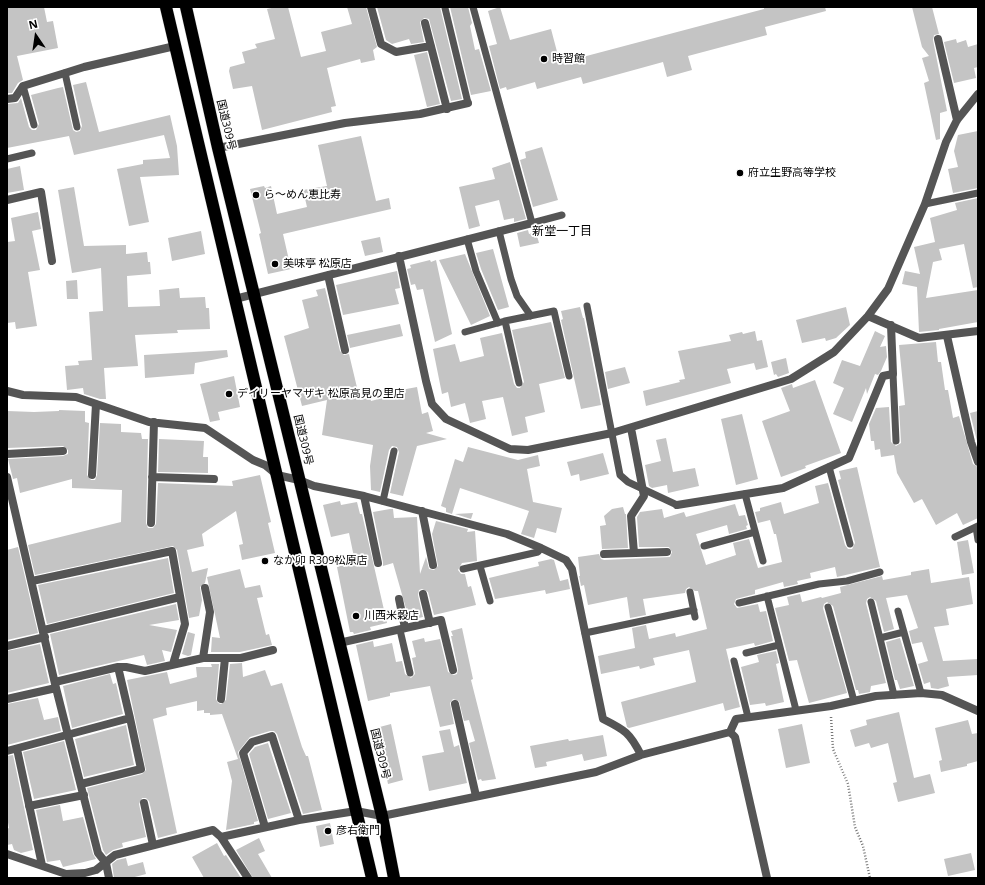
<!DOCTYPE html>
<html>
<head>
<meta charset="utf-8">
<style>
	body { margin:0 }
	#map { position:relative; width:985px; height:885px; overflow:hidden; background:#fff; font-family:"Open Sans",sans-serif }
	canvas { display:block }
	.frame { position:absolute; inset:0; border:8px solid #000; pointer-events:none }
	.north { position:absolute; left:16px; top:16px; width:40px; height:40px; -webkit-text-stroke:3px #fff; paint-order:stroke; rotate:347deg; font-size:11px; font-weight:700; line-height:16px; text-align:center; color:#000 }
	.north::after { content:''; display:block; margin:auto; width:14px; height:18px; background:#000; clip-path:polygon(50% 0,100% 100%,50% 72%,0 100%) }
</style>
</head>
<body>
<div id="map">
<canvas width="985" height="885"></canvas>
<div class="frame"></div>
<div class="north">N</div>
</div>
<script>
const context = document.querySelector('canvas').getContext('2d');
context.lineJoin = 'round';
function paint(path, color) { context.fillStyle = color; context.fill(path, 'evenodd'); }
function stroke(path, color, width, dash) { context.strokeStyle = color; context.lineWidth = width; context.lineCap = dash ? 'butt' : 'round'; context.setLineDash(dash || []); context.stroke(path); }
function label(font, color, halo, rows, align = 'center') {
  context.font = font + ' "Open Sans","Noto Sans JP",sans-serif'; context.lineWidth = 3.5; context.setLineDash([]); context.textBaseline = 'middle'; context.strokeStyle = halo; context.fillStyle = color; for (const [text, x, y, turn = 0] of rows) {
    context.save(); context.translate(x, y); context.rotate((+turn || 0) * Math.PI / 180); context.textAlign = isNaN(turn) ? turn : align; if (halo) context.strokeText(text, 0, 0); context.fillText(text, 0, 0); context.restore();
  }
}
const building = new Path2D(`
	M7 7H44L47 22 53 21 58 48 17 56 23 80 18 83 12 93H7Z
	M276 7H288L301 57 326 51 321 32 352 24 347 7H366L377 47 373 50 375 60 361 63 360 59 327 68 336 106 331 107 332 112 262 130 252 86 233 89 229 71 230 67 245 63 242 52 257 48 255 44 275 39 267 9Z
	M377 7H440L462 99 451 101 429 19 424 18 420 22 424 42 411 44 409 39 392 44 386 40Z
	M450 7H468L472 23 470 26 475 50 479 49 491 91 471 95Z
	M500 7 510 40 551 29 560 63 764 9V7H825L826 11 765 27 767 35 688 56 692 70 667 77 663 62 583 84 581 77 537 89 535 82 507 90 506 87 500 89 489 46 497 44 488 11Z
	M912 7H932L939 34 934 35 933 40 947 111 940 113V139L936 140 924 83 929 81 922 58 929 56 922 47Z
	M956 39 957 43 966 40 968 47 978 44V67L974 68 976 78 954 83 944 42Z
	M427 52 440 104 427 107 414 55Z
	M86 82 99 132 170 115 177 146 179 175 140 177 149 222 129 226 117 169 143 164V160L170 158 164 135 74 155 69 136 7 148V104L18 103 21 98 29 127 32 130H36L39 124 31 95 58 88 63 87 73 130 76 132 80 131 82 126 73 85Z
	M978 131V188L953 193 948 169 958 167 954 151 958 135Z
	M361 136 376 201 389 198 391 209 283 234 291 269 268 274 259 234 261 233 250 189 264 186 265 188 271 186 277 214 307 207 303 190 327 186 318 145Z
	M542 147 558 200 533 207 520 160 526 158 525 152Z
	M510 162 526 219 514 222V218L504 220 499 200 475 206 480 226 469 229 459 187 495 179 492 168Z
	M20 166 24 190 7 193V169Z
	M74 187 84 246 126 245V254L147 252 148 262H150L151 274 127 276 128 307 160 306 159 290 179 288 180 298 205 297 206 308H209L210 329 177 330 178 333 135 335 138 366 104 368 106 399H100L84 394 83 388 67 390 65 366 79 365 78 361 92 360 89 312 103 311 101 268 72 273 58 190Z
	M978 198V287L973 288 964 244 939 249 942 260 933 262 926 298 978 290V322L939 329V330L919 332 917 287 902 284 905 271 920 274 914 247 935 242 930 218 957 210 955 203Z
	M38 212 41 229 32 231 40 270 28 272 37 326 16 329 15 322 7 323V242L15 241 11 218Z
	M528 230 529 234 536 232 539 243 520 247 517 233Z
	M201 231 205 254 172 261 168 238Z
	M380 237 383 252 365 256 361 241Z
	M493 249 509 307 498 310 481 269 476 253Z
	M465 254 490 316 471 325 439 260Z
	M430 260 431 262 436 260 452 334 435 342 423 289 417 290 415 284 411 285 407 269 411 268 410 265Z
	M397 271 400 288 395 289 399 304 343 315 336 285Z
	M77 280 78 299H67L66 281Z
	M325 288 340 351 344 355 349 354 360 400 370 397 371 401 402 393 401 390 417 387 422 414 428 412 433 431 426 433 447 439 417 446 403 496 390 493 399 452 397 447 392 446 389 450 380 492 371 490 370 466 373 445 322 435 327 400 302 406 284 336 309 328 302 300 318 296 316 290Z
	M580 307 583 318H584L601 405 581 409 561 320 563 319 561 311Z
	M846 307 850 325 836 338 826 341 825 338 802 343 796 320Z
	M551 322 565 378 539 384 545 412 525 417 528 432 512 436 503 397 482 401 486 419 470 423 465 403 451 407 448 392 442 394 433 349 455 344 460 362 484 356 480 338 502 333 514 384 517 388H520L524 382 512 330Z
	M400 324 403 336 350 348 347 335Z
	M755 331 757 341 762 340 768 367 756 370 754 363 727 369 731 383 646 406 643 391 680 382 679 380 685 379 678 351 731 341 729 335 742 332 743 334Z
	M875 331 885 336 880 347 886 346 887 357 881 371 878 375 875 374 867 394 866 388 852 422 833 414 844 388 833 383 842 360 860 366Z
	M936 342 938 362H941L945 390H948L953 418 959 416 973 464 978 467V518L963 525 957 513 936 525 922 499 914 503 897 473 894 455 881 457 880 449 875 450 874 441H871L869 424 876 408 889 407 891 442 896 446 901 443 899 406 905 405 899 345Z
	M227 350 228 357 195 363 194 374 145 378 144 355Z
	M786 358 789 373 778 377 776 374 774 375 771 362Z
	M625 367 630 383 608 389 605 372Z
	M234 376 240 407 218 412 220 420 210 422 200 384Z
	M815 380 841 453 805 466 806 468 781 477 762 421 790 411 781 388 792 384 793 388Z
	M59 410 85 411V422L89 423 87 475 91 480H95L97 475 100 423 121 424V432L141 433 142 439H148L146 523 148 528H153L156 524 158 483 233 486 232 481 260 475 271 522 268 523 275 553 242 560 239 545 243 544 236 511 202 534 204 546 187 550 192 572 208 568 205 583 200 587 202 600 199 616 189 618 177 550 173 546 35 575 28 545 121 522 122 490 72 488V479L20 493 17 478 13 479 8 459 63 456 68 454V450L63 446 7 448V411L34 412 59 411Z
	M978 411V445L970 413Z
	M742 414 758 479 736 485 721 419Z
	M666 438 673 472 695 468 699 486 668 493 667 485 652 488 649 486 645 465 661 461 656 440Z
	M159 439 204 441 203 457H208V473L158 472Z
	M468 447 518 460 538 455 540 466 527 469 533 502 562 508 556 533 537 528 534 538 521 534 529 511 460 488 452 514 446 512V508L441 506 455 459 463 462Z
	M603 453 609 474 580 481 579 474 571 476 567 462Z
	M857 467 880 567 837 577 835 567 810 573 811 578 797 581 798 584 784 587 783 582 755 590V594L736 599 734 604 737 608 758 604 760 612 766 611 773 641 755 646 754 643 726 649 740 707 725 711 723 703 629 728 627 727 621 702 696 682 689 650 653 658 655 665 640 669 639 666 601 674 598 656 635 648 632 628 646 625 649 639 675 633 676 637 707 629 698 591H695L689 587 686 589 685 593 643 599 646 615 630 618 627 597 588 605 584 585 581 586 579 576H580L578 557 599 554 601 559 604 560 670 557 672 552 669 547H639L637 517 640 512 662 509 664 518 684 512 686 517 735 504 739 516 745 515 748 525 746 526 747 529 729 534 727 525 696 534 706 565 736 555 733 543 749 539 758 568 782 562 776 534H774L770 520 758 523 755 512 760 511V508L781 502 784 514 819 503 815 486 828 483 845 545 848 549H852L855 543 838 480 841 479 839 471Z
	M340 501 341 505 357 502 360 514H362L387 623 370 627 371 630 354 634 353 632H350L337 567 355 562 349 533 331 537 323 505Z
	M623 507 625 514H626L628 548 602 549 600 526 606 525 604 516 612 509Z
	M390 509H393L394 518 417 517 420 574 426 557 429 569 434 570 438 566 432 534 436 521 468 529 467 532 475 531 477 561 462 563 458 570 461 574H465L468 587 471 586 476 605 434 615 428 592 422 589 419 590 418 595 423 617 410 620 409 619 393 563 383 566V562L373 512Z
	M473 513 471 519 455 514Z
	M968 540 974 573 962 575 957 542Z
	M18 547 38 633 7 640V550Z
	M168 558 174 593 47 624 38 585Z
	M551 559 554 560 560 581 568 579 570 589 546 594 545 590 495 599 489 578 539 566 538 562Z
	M240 569 245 588 260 585 263 597 257 598 266 635 269 634 272 645 240 652H211L212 637 220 638 207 577Z
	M929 569 931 583 969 577 973 604 946 609 949 625 934 627 943 661 978 659V675L947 677 949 686 938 689 931 688 930 682 924 684 918 664 928 661 922 642 912 644 909 631 918 628 907 595 886 598 894 629 884 632 876 601 870 597 867 599 866 603 886 683 871 686 870 692 859 694 858 690H856L833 606 827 602 824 604 823 608 847 693 809 703 797 660 789 661 775 608 789 605 787 597 800 594 802 602 821 597 822 598 841 593 840 587 882 576 883 580 911 575V572Z
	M176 604 179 620 149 625 177 630 171 652 162 650 165 661 147 665 144 655 59 675 50 634Z
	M462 628 473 679 471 680 496 779 482 781 481 779 478 780 469 743 475 741 469 720 464 721 459 701 453 699 450 703 454 724 440 727 430 686 390 693V696L368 701 356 645 373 641 374 647 392 643 396 662 402 661 405 674 411 678 415 674 412 658 416 657 412 641 424 638 425 642 440 639 448 672 454 675 457 674 458 669 451 636H453L451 631Z
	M188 632 195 634 191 655 188 656 182 654Z
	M900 638 914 686 900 689 897 680H895L886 642Z
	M40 644 49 683 7 693V651Z
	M776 651 779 663 776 664 784 702 766 706 765 703 750 705 741 667 759 662 757 655Z
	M242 663 243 677 265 670 271 686 282 683 302 747 306 756H308L322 810 303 814 277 734 274 731H270L250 737 238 752 258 821 254 822V824L226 830 232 781 227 762 238 759 222 714 210 715V713H204V710L197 711V701L166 708 167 715 153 719 177 833 158 838 149 801 146 798H142L139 804 146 837 122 843 123 847 113 850 106 855 103 850 87 788 142 774 146 770 127 680 167 672 170 684 197 677 196 667H212L211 664H219L216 699 218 703 221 704 226 700 230 664Z
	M110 674 113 684 116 683 123 714 72 728 63 686Z
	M38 698 44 720 58 717 61 731 7 745V704Z
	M899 712 914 778 930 774 935 793 898 802 893 783 897 782 888 743 871 748 869 743 855 747 850 730 867 725 866 720Z
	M968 720 972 734 978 733V761L967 764V766L941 772 939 761 942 760 935 728Z
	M391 724 403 780 388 784 376 728Z
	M802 724 810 763 786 768 778 729Z
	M126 725 134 765 84 777 75 739Z
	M450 729 454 747 459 745 467 783 429 791 422 756 444 752 439 731Z
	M603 735 607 756 584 761 582 754 546 762 547 766 535 768 530 746 568 739 569 741Z
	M64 741 76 790 34 799 23 752Z
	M268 743 291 813 268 819 249 754 255 747Z
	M13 755 33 850 21 853 14 850 12 844 7 845V829L9 828 7 817V756Z
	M60 805 63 821 83 817 93 854 96 859 63 867 60 860 47 862 36 810Z
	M330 823 334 844 320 847 316 826Z
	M259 838 265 851 258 854 272 878H253L236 850Z
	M217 843 224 856 226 855 241 878H204L192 857Z
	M971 853 975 870 948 876 944 859Z
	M126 858 128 866 143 862 146 874 131 878H114L112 864 117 860Z`);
const path = new Path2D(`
	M831 717 833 749 848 784 855 827 863 846 870 878`);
const lane = new Path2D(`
	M473 7 532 223 562 215
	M445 8 468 103
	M65 73 77 127
	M23 86 34 125
	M7 159 32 153
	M925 204 978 193
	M499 231 511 279 517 296 531 316
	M467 239 476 271 498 323
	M587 306 620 475 628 482 677 505
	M505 321 519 383
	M465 332 505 321 554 311 569 376
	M893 374 896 441
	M829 467 850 544
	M745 494 763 561
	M383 501 394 451
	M976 527 978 540
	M955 537 978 526
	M704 546 755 532
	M480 566 490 601
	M463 569 538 552 541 548
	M690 592 695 617
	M767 596 796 710
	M871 602 894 695
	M739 603 819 584 847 581 880 572
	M828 607 854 701
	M898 611 921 693
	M400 630 410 673
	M585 633 694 610
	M880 638 904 632
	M746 653 779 645
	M734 661 748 717`);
const street = new Path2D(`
	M371 7 381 44 396 52 431 46
	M425 23 447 109
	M938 39 957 120
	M7 99 15 98 23 86 65 73 84 67 175 46
	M218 148 345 123 420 114 468 103
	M7 200 41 192 52 261
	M399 256 426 381 432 404 446 419 510 449 528 450 612 433 791 379 834 352 868 316 888 289 925 204 946 142 957 120 978 94
	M328 275 345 350
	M235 299 532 223
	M868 316 919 338 978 331
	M947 336 971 442 978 462
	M7 391 23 395 76 397 149 422 205 428 253 460 265 465 277 475 299 480 314 486 364 496 507 534 541 548 566 560 572 569 574 579 603 719C625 730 630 733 641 755
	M631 428 644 496 631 516 634 553
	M7 454 63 451
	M92 475 96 404
	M7 477 56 688 98 853 106 863 109 878
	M152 477 214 479
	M364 496 378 563
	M677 505 783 488 849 458 883 376 893 374 891 325
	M422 511 433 565
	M151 523 154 422
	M604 554 667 552
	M32 581 172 551 185 624 173 664
	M423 594 430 623
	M399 599 405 628
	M44 630 180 597
	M339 643 441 620 453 670
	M7 646 45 637
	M203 658 210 612 205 588
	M55 682 118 667H126L145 671 203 658H241L273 650
	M7 699 56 688
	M221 699 225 658
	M455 704 476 796
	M730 732 735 737 767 878
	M17 749 42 865
	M7 751 130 718 118 667
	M81 784 141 769 130 718
	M144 803 153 845
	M29 806 84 795
	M265 827 243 753 252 742 272 736 299 820
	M221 837 248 878
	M7 854 66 874 85 873 96 870 115 855 213 830 221 837 299 820 356 811 382 816 596 772 641 755 730 732 736 719 831 706 876 696 921 693 942 695 978 711`);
const highway = new Path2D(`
	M166 7 372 878
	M186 7 218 148 382 816 394 878`);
const markers = [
	[544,59,4,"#000"],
	[740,173,4,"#000"],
	[256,195,4,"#000"],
	[275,264,4,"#000"],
	[229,394,4,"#000"],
	[265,561,4,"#000"],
	[356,616,4,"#000"],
	[328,831,4,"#000"]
];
const poiNames = [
	["時習館",552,59],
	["府立生野高等学校",748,173],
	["ら～めん恵比寿",264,195],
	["美味亭 松原店",283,264],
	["デイリーヤマザキ 松原高見の里店",237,394],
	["なか卯 R309松原店",273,561],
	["川西米穀店",364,616],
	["彦右衛門",336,831]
];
const streetNames = [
	["国道309号",226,125,77],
	["国道309号",303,440,77],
	["国道309号",380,754,76]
];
const neighbourhoodNames = [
	["新堂一丁目",562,232]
];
paint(building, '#c4c4c4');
stroke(highway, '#dbdbdb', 13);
stroke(path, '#777', 2.5, [1, 2]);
stroke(lane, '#555', 7);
stroke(street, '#555', 8);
stroke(highway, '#000', 12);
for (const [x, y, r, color] of markers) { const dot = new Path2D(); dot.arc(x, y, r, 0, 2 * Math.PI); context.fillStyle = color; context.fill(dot); stroke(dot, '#fff', 1.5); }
label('11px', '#000', '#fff', poiNames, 'left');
label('11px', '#000', '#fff', streetNames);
label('12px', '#000', '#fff', neighbourhoodNames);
</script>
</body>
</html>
